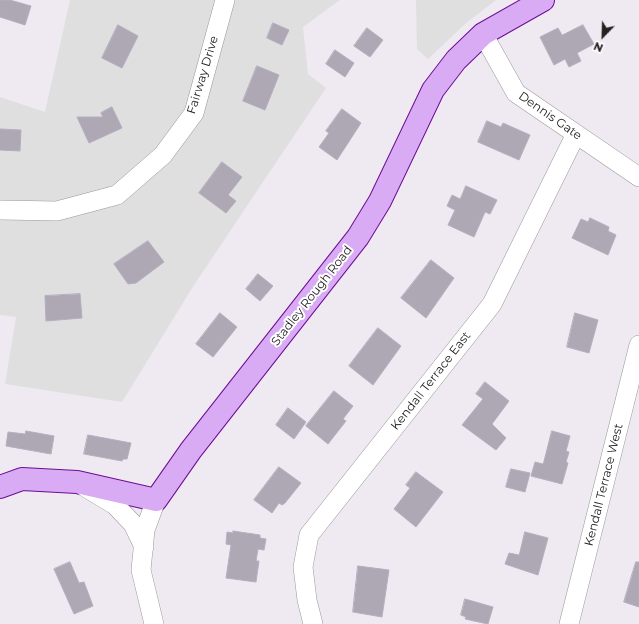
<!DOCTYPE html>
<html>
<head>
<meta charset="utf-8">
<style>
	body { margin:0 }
	#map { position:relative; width:639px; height:624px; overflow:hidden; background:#efeaf1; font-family:Montserrat,sans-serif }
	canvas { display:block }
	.north { position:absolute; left:583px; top:16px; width:40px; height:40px; -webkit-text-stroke:3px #fff; paint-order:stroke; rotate:203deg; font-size:11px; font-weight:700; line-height:16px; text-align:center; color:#222 }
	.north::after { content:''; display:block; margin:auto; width:14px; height:18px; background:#222; clip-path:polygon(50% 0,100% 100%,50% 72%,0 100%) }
</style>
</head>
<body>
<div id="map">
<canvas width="639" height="624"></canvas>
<div class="north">N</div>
</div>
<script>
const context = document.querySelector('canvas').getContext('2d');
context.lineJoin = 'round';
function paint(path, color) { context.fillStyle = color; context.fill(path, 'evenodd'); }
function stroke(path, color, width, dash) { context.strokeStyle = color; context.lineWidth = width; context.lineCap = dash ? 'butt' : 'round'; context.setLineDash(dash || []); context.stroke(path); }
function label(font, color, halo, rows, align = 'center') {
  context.font = font + ' Montserrat,sans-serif'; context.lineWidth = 4; context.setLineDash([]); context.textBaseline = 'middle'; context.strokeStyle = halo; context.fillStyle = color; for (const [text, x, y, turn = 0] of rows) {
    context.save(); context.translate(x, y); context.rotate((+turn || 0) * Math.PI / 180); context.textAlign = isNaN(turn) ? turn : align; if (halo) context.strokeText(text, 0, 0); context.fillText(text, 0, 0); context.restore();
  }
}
const residential = new Path2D(`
	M70 0H340L303 27 308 74 326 88 194 285 122 402 5 384 16 317 0 315V97L45 112Z
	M416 0H496L465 24 428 59 417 49Z`);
const building = new Path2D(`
	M0 0H10L31 6 25 25 0 17Z
	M273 23 289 30 282 45 267 38Z
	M118 25 138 36 122 68 102 58Z
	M583 25 594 44 577 53 581 61 569 67 565 59 554 65 540 37 558 28 562 35Z
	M367 28 383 40 370 57 354 46Z
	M335 50 354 63 345 77 326 64Z
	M257 66 279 75 265 110 243 101Z
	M112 107 122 128 89 143 77 117H103L101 113Z
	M342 109 361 123 337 160 319 147 329 133 326 131Z
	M487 121 501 127 503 123 530 135 519 160 478 142Z
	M0 129 21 130 20 151 0 150Z
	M222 162 242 177 228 195 236 201 226 213 199 193Z
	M466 186 497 200 490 214 485 212 474 237 448 225 455 210 447 206 452 195 460 199Z
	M590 218 609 227 608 231 616 235 608 255 572 238 581 219 588 222Z
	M148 241 164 262 136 283 128 284 114 264Z
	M431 260 454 278 426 318 401 298Z
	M258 274 273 286 260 301 246 289Z
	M80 294 82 318 46 321 45 296Z
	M220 313 237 327 213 357 196 344Z
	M575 313 598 320 589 353 567 347Z
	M378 328 401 346 373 385 349 366Z
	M485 382 509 401 492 424 506 438 496 450 462 425 483 399 476 394Z
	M334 391 353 406 343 419 346 421 328 444 306 426Z
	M288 408 306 422 294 439 276 425Z
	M26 431 54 436 51 454 6 446 8 432 25 434Z
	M552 431 570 436 566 451 569 452 566 462 568 463 562 484 531 476 535 462 543 464Z
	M88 435 131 443 127 459H123L122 461 84 454Z
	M279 467 301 483 285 503 282 505 279 503 272 513 254 500Z
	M511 469 530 473 525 492 506 487Z
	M416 472 443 492 416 527 394 509 410 488 406 485Z
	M233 531 260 535V538L266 539 264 550 258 549 256 561H259L256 582 226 578 231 545 226 544 227 532 233 533Z
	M525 532 548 538 538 575 505 564 509 553 519 555Z
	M70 562 79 583 84 582 93 606 74 614 54 569Z
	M636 562H639V607L624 602Z
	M358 566 389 570 382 617 353 612Z
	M465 599 493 607 488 624 465 619 466 617 461 615Z`);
const minor = new Path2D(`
	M483 34 516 93 639 177
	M0 210 57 211 117 195 163 155 194 113 225 0
	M85 487 115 505 133 524 144 547
	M154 624 141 570 145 530 156 500
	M313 624 307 600 303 567 309 535 492 304 576 134
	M569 624 639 345`);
const major = new Path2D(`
	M0 487 22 479 77 482 156 500 191 450 358 237 380 201 433 90 456 60 483 34 543 0`);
const streetNames = [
	["Fairway Drive",203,75,-73],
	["Dennis Gate",550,116,35],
	["Stadley Rough Road",312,296,-52],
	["Kendall Terrace East",431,381,-52],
	["Kendall Terrace West",604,485,-76]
];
paint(residential, '#dfdfe0');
paint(building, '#aea8b4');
stroke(building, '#b7adc2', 1);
stroke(minor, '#999', 20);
stroke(major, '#6e0c93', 24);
stroke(minor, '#fff', 19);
stroke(major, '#d9abf5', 22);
label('12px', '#222', '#fff', streetNames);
</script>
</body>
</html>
